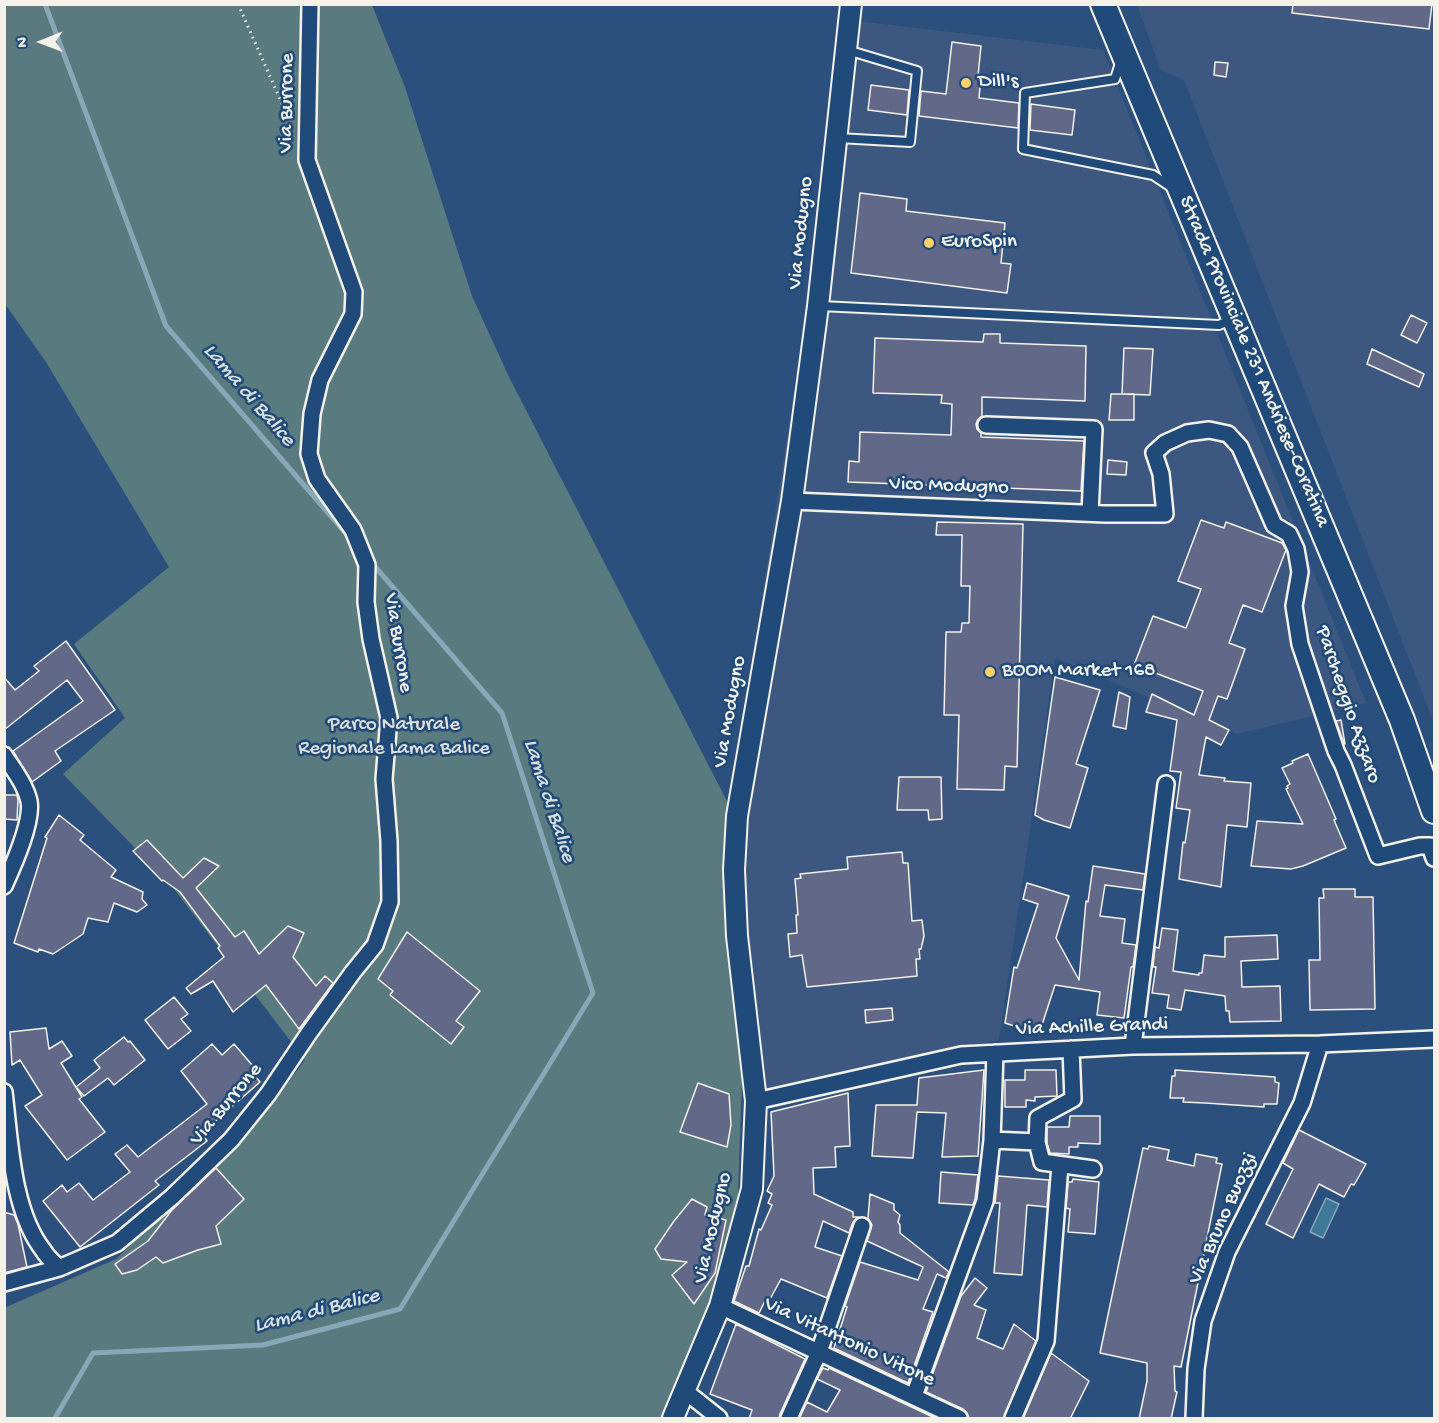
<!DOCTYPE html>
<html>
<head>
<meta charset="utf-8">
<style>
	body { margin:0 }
	#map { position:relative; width:1439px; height:1423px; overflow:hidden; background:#2c507d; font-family:"Gochi Hand",sans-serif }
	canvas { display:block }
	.frame { position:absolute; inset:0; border:6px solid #f4f1e8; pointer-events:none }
	.north { position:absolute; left:12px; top:12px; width:60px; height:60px; -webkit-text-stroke:4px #1f4a7a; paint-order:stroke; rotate:269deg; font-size:16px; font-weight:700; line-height:24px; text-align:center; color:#f4f1e8 }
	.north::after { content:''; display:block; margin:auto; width:21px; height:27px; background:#f4f1e8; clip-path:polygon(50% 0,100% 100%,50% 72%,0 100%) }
</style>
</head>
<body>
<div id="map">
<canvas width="1439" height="1423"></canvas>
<div class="frame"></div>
<div class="north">N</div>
</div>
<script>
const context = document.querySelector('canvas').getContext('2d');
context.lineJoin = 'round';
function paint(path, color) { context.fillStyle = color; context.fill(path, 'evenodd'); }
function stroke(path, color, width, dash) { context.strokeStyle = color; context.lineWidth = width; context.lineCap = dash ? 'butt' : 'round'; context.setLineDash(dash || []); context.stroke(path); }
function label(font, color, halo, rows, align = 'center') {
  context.font = font + ' "Gochi Hand",sans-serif'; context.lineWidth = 5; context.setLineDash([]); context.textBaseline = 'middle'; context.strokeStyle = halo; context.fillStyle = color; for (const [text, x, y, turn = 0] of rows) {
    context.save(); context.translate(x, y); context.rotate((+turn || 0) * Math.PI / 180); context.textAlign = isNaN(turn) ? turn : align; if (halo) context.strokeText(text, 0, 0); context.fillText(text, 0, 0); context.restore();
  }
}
const built = new Path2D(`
	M1137 5H1434V723L1184 80 1161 70Z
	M840 19 1103 50 1366 703 1237 734 1055 658 999 1040 960 1047 742 1098 724 841 809 297Z`);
const green = new Path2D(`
	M5 5H372L405 87 472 296 509 377 731 809 742 1079 736 1256 669 1418H5L4 1308 116 1259 255 1126 305 1060 171 885 63 774 125 718 74 644 169 567 46 362 5 304Z`);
const water = new Path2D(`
	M1326 1198 1339 1204 1323 1238 1310 1232Z`);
const stream = new Path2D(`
	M45 4 166 326 349 537
	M55 1418 93 1353 263 1345 400 1309 593 993 502 713 371 562`);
const building = new Path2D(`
	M1293 4H1432L1429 29 1292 13Z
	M952 42 981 46 978 76H981L979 98 1019 103 1018 128 919 116 921 91 946 94Z
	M1215 62 1228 63 1226 77 1214 75Z
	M871 85 909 90 907 115 868 110Z
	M1031 104 1075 110 1072 135 1030 130Z
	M860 193 907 199 906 211 1005 223 1001 263 1011 264 1007 293 851 273Z
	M1411 315 1427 323 1417 343 1401 335Z
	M984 334H1000V343L1086 346 1085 401 982 397V416L978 419 976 424 977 429 981 433V437L1084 441 1081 491 848 482 849 461 859 462 860 432 951 435 952 404 941 403 942 395 873 393 875 338 983 342Z
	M1124 348 1153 349 1150 395 1122 394Z
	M1372 349 1424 374 1419 387 1367 364Z
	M1111 394H1134V420H1109Z
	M1108 460 1127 462 1126 475 1107 474Z
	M1201 520 1224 528 1226 522 1282 543 1286 550 1262 612 1243 605 1229 643 1245 649 1227 699 1218 696 1209 720 1229 730 1221 745 1206 737 1199 775 1225 778 1224 781 1251 783 1247 827 1227 825 1221 887 1179 879 1183 842 1185 843 1190 810 1176 808 1181 772 1170 771 1177 720 1146 712 1152 694 1194 715 1203 691 1134 665 1153 616 1186 628 1201 589 1178 581Z
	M937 522 1023 524 1017 767 1005 766 1004 790 957 789 959 715H944L946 632H961L962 623H969L970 586H961L962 535H936Z
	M66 641 115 710 55 751 61 761 32 782 13 751 83 701 67 680 4 730V677L15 690 39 671 34 666Z
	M1055 677 1100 690 1076 764 1088 768 1070 828 1044 820 1035 815Z
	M1119 692 1130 697 1126 729 1113 726Z
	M1341 720 1345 744H1344L1336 721Z
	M1308 754 1336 819 1334 820 1346 848 1303 866 1291 869 1251 866 1257 821 1303 824 1286 789 1288 788 1287 786 1290 784 1282 768 1293 763 1292 761Z
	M899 777H941L942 819 929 820 928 810H897Z
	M4 795H17L18 800 17 820 4 819Z
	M59 815 84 835 80 840 116 870 111 877 143 892 142 899 147 905 137 912 114 903 108 922 88 918 83 934 53 954 39 949 38 952 14 943 47 838 45 837Z
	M147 840 183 878 204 858 219 866 196 888 235 937 244 931 259 954 288 926 304 933 293 957 316 986 325 976 333 983 299 1029 266 985 233 1012 213 981 191 994 186 988 224 957 218 948 220 946 180 892 163 880 162 881 133 851Z
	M902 852 903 863H908L912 921 922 920 924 936 921 949H919L920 959H916L917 976 807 987 802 955 790 957 788 934 797 933 796 915H798L795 879 801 878 800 874 848 869 847 857Z
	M1093 866 1145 874 1143 890 1105 885 1100 916 1125 919 1122 943 1136 945 1133 967H1131L1124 1018 1097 1015 1100 992 1055 985 1039 1034 1005 1023 1014 967 1017 968 1038 904 1023 899 1027 883 1069 896 1056 938 1079 980 1086 901 1088 902Z
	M1323 889H1355V897H1373L1375 1009 1310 1010 1309 960H1320L1319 898H1324Z
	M1162 928 1178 930 1173 971 1199 975V973H1202L1204 955 1225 957V937L1277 935 1278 959 1241 961 1242 987 1280 986 1281 1021 1230 1022 1229 1011H1226L1225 996 1185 990 1181 1010 1167 1008 1169 995 1152 993 1156 967H1153L1155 947 1159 948Z
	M407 932 480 991 456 1021 464 1027 451 1044 390 995 393 991 378 979Z
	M174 997 188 1014 181 1019 191 1031 168 1049 145 1020Z
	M892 1008 893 1020 866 1023 865 1010Z
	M46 1028 49 1049 62 1041 72 1056 61 1063 82 1097 79 1099 105 1132 67 1160 25 1106 42 1095 20 1060 12 1065 10 1032Z
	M124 1037 128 1042 130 1041 145 1060 114 1085 108 1078 84 1096 76 1087 100 1068 94 1060Z
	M212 1044 222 1055 234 1044 259 1073 255 1076 260 1082 202 1133 207 1141 155 1181 159 1185 80 1247 43 1201 62 1185 67 1192 79 1183 93 1200 130 1172 115 1154 127 1145 138 1157 207 1104 181 1071Z
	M984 1070 978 1156 942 1157 946 1113 917 1112 913 1158 872 1156 876 1105H917L919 1078Z
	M1025 1070H1056L1057 1096 1035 1097V1101L1026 1100V1107H1005V1080H1025Z
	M1175 1070 1275 1077V1082L1279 1083 1277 1104H1264V1107L1205 1103 1183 1102 1184 1098H1170L1172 1076H1175Z
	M698 1083 729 1094 731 1125 727 1147 680 1132Z
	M848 1093 850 1146 835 1147 836 1167 813 1168 814 1194 853 1212V1217H858L853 1222 849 1233 823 1221 815 1247 842 1256 827 1298 781 1279 769 1301 766 1299 759 1313 734 1301 746 1266H749L759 1229 761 1230 772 1205 768 1203 772 1194 767 1191 774 1176 771 1112Z
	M1070 1116H1100V1144L1078 1143V1147H1069V1154L1050 1153 1047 1143V1127H1069Z
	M1299 1130 1366 1164 1354 1185 1351 1184 1344 1197 1319 1184 1293 1238 1266 1224 1293 1169 1283 1163Z
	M1149 1146 1169 1150 1167 1160 1194 1166 1196 1154 1217 1158 1216 1163 1222 1164 1181 1367 1174 1366 1175 1391 1177 1392 1171 1419H1139L1147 1381V1363L1100 1353 1143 1148 1148 1149Z
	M216 1168 244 1199 216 1226 221 1244 198 1250 163 1263 156 1257 137 1270 122 1274 115 1264 148 1241 172 1210Z
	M941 1172 978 1175 975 1199 973 1205 939 1203Z
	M998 1176 1049 1180 1047 1207 1027 1205 1022 1275 994 1273 1000 1203H995Z
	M1073 1179 1099 1182 1095 1234 1068 1232 1070 1209 1066 1208 1068 1182H1072Z
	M870 1194 894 1204V1210L900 1215 898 1222 900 1225V1233L949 1272 946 1278 937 1274 923 1309 933 1312 908 1383 834 1348 847 1307 845 1306 860 1262 918 1280 923 1267 867 1241 872 1225 868 1218Z
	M692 1199 707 1207 705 1215 726 1220 715 1273 694 1304 672 1275 687 1262 661 1259 655 1249 674 1221Z
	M4 1212 14 1215 18 1224 27 1267 4 1273Z
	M975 1278 987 1288 974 1305 986 1310 977 1338 1003 1349 1014 1324 1036 1341 1003 1419H969L967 1413 963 1409 926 1392 961 1296Z
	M736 1324 805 1359 780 1414 779 1419H749L752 1410 710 1394Z
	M1051 1353 1089 1381 1070 1419H1023Z
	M823 1368 828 1370 829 1368 937 1419H799L807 1402 827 1412 840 1390 817 1379Z`);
const path = new Path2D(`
	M238 4 292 126`);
const service = new Path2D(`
	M1120 63 1115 79 1025 93 1023 149 1153 175 1171 187
	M838 138 910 142 917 71 847 50
	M820 306 1219 325 1233 319`);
const minor = new Path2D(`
	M986 425 1094 429 1090 513
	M792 501 1105 514H1165L1161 474 1154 453 1165 443 1187 433 1209 430 1228 434 1240 447 1274 525 1289 534 1296 549 1300 572 1294 606 1300 644 1336 751 1343 765 1378 856 1420 846H1430L1434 858
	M4 755C13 769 25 784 29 801 33 822 13 866 4 886
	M1133 1046 1166 784
	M4 1092C10 1141 12 1210 43 1250 47 1257 53 1262 59 1268
	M756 1101 961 1055 1133 1046 1320 1044 1434 1039
	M992 1140 1037 1142 1042 1162 1093 1169
	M1037 1142 1038 1118 1073 1099 1071 1049
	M4 1283 59 1268 117 1243 172 1197 231 1140 268 1094 309 1033 353 972 375 945 390 902 389 841 384 779 389 718 371 639 366 602 367 565 353 530 317 479 309 454 312 414 320 380 353 314 354 292 307 160 310 4
	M720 1306 959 1418
	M685 1391 719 1418
	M914 1396 985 1201 992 1140 995 1053
	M789 1418 819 1352 862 1226
	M1013 1418 1046 1341 1060 1165
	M1194 1418 1196 1369 1203 1321 1227 1252 1302 1103 1320 1044`);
const tertiary = new Path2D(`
	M673 1418 720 1306 752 1189 756 1101 737 936 734 870 737 816 792 501 818 306 851 4`);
const primary = new Path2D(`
	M1103 4 1402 720 1434 811`);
const markers = [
	[966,83,6,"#ffd166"],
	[929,243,6,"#ffd166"],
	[990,672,6,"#ffd166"]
];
const poiNames = [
	["Dill's",978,83],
	["EuroSpin",941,243],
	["BOOM Market 168",1002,672]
];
const streetNames = [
	["Via Burrone",288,103,-89],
	["Via Modugno",802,233,-84],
	["Strada Provinciale 231 Andriese-Coratina",1253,362,67],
	["Vico Modugno",949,487,2],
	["Via Burrone",397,643,81],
	["Parcheggio Azzaro",1347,705,71],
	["Via Modugno",731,712,-80],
	["Via Achille Grandi",1092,1028,-2],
	["Via Burrone",227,1105,-50],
	["Via Bruno Buozzi",1224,1219,-66],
	["Via Modugno",714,1228,-77],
	["Via Vitantonio Vitone",849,1343,25]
];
const parkNames = [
	["Parco Naturale",394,726],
	["Regionale Lama Balice",394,750]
];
const waterNames = [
	["Lama di Balice",248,396,49],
	["Lama di Balice",548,801,72],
	["Lama di Balice",317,1312,-14]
];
paint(built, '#3c5880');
paint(green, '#597a7e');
paint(water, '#40789a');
stroke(water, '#88a8b9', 1.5);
stroke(stream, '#88a8b9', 5);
paint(building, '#626988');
stroke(building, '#f4f1e8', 1.5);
stroke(service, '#f4f1e8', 12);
stroke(minor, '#f4f1e8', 20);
stroke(tertiary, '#f4f1e8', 24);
stroke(primary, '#f4f1e8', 28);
stroke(path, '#f4f1e8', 3, [1.5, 4.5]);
stroke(service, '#1f4a7a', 8);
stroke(minor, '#1f4a7a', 15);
stroke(tertiary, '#1f4a7a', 20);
stroke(primary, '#1f4a7a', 24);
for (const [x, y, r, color] of markers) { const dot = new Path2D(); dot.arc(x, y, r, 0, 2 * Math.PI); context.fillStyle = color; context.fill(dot); stroke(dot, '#1f4a7a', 2); }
label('21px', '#f4f1e8', '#1f4a7a', poiNames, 'left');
label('21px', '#f4f1e8', '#1f4a7a', streetNames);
label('21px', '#dddfd8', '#1f4a7a', parkNames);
label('italic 22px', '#d9dfdc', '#1f4a7a', waterNames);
</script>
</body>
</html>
